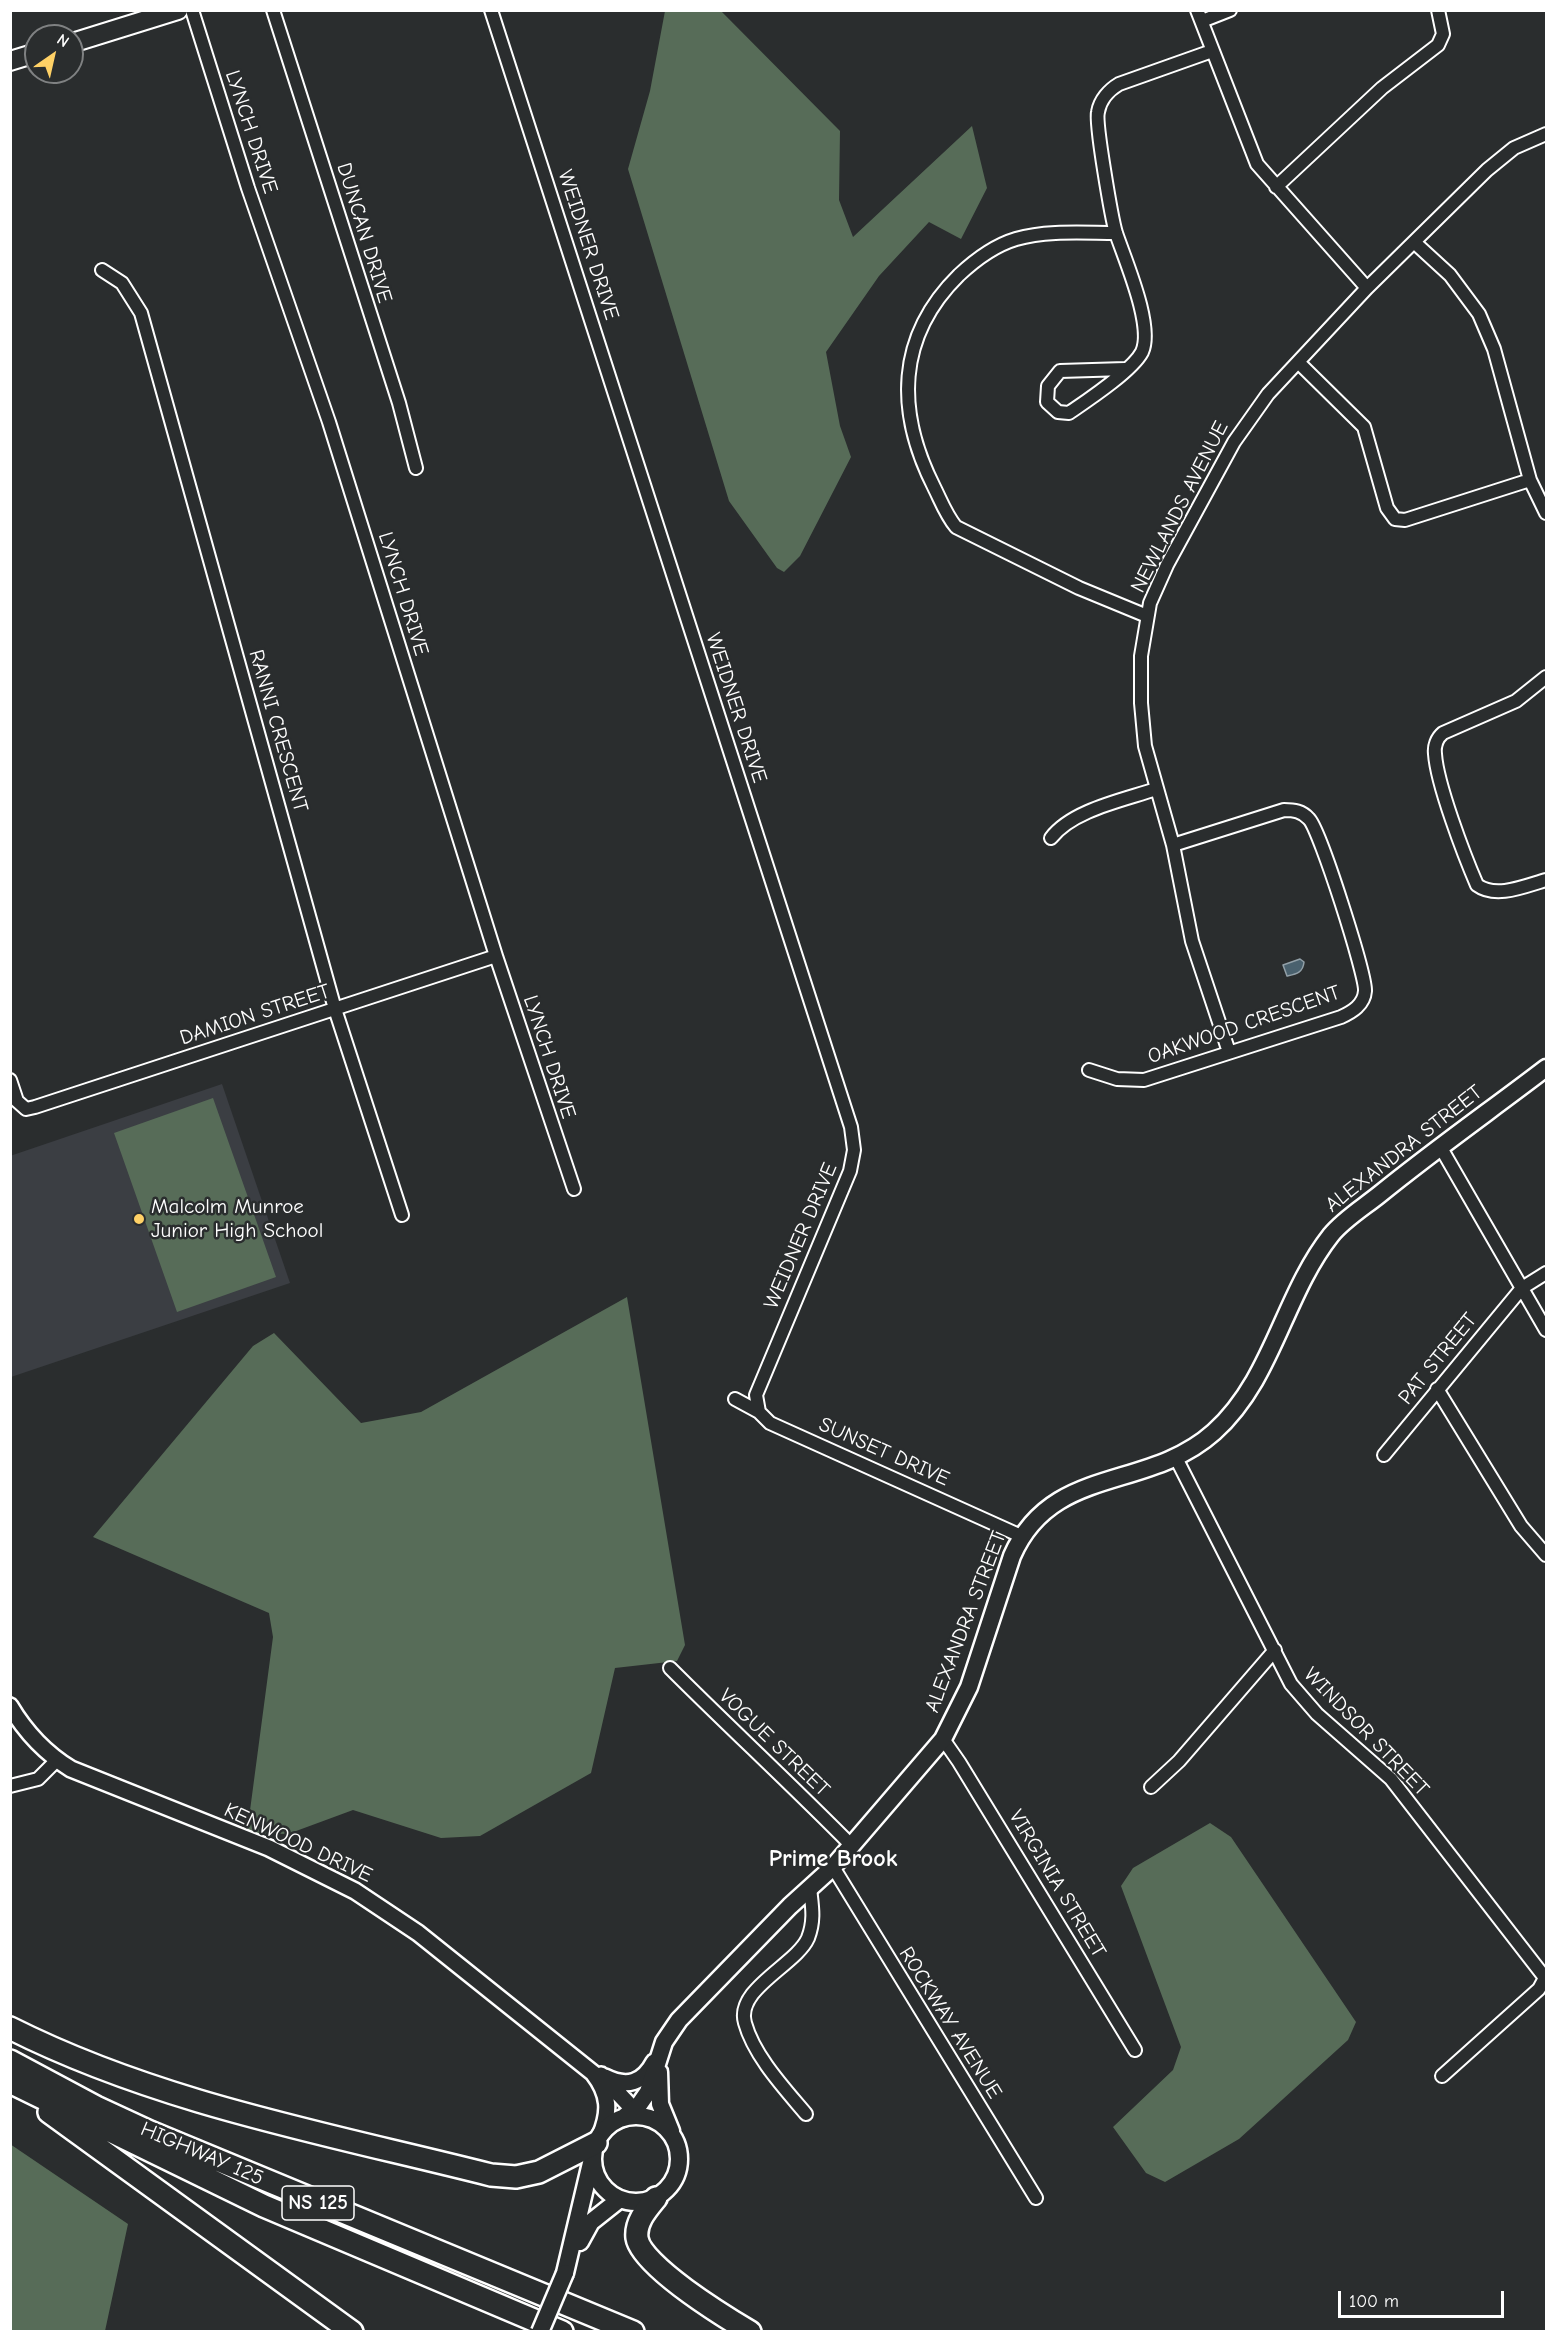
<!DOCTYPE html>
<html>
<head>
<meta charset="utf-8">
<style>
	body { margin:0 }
	#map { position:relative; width:1557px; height:2342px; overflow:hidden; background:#2a2d2e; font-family:"Comic Neue",sans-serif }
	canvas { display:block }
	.frame { position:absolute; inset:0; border:12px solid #fff; pointer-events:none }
	.north { position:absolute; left:24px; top:24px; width:60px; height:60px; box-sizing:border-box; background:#2a2d2e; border:2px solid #7f8182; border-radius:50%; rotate:34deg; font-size:16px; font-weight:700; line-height:24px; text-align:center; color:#fff }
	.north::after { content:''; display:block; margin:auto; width:21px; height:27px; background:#ffd166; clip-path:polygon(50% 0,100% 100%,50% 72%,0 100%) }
	.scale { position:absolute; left:1338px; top:2291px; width:166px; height:27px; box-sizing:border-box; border:3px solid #fff; border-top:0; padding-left:8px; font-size:18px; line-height:21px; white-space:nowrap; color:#fff; -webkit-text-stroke:4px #2a2d2e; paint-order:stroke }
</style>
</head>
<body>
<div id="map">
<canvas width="1557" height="2342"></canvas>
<div class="frame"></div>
<div class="north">N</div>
<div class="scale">100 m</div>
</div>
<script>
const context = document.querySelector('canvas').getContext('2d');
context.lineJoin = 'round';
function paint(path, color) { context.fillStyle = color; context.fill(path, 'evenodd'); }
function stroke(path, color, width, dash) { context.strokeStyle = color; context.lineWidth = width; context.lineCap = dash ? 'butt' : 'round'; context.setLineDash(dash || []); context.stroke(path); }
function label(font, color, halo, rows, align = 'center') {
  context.font = font + ' "Comic Neue",sans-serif'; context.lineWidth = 5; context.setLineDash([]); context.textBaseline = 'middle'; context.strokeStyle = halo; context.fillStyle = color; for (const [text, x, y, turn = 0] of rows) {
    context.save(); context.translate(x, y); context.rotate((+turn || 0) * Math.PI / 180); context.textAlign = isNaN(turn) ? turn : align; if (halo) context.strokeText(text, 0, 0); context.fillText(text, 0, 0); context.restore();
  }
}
const built = new Path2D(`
	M222 1084 290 1283 11 1377 10 1156Z`);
const green = new Path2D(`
	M665 11H721L840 131 839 200 853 237 972 126 987 188 961 239 929 222 879 276 826 352 840 426 851 457 800 556 784 572 777 568 729 501 628 169 650 91Z
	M213 1098 276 1277 177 1312 114 1133Z
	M627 1297 685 1645 677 1661 615 1668 591 1773 480 1836 441 1838 353 1810 288 1834 247 1833 273 1637 269 1613 93 1537 253 1346 274 1333 361 1423 421 1412Z
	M1210 1823 1231 1837 1356 2022 1348 2040 1239 2139 1165 2182 1146 2173 1113 2127 1173 2070 1181 2047 1121 1886 1133 1868Z
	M10 2144 128 2224 105 2331H11Z`);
const water = new Path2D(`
	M1300 959 1304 962C1303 973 1296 974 1287 976L1283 965Z`);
const minor = new Path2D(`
	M192 10 248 188 329 422 496 956 574 1189
	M273 10 399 403 416 468
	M491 10 851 1127 854 1150 850 1171 756 1395 759 1412
	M1197 10 1257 164 1367 288
	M1202 21 1230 10
	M1276 187 1382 88 1438 45 1443 34 1438 10
	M1116 233C1084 233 1047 230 1016 239 996 245 975 260 959 275 896 337 896 412 934 487 941 501 946 515 956 527L1079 588 1147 616
	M1414 242 1450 275 1479 314 1494 349 1530 480 1546 513
	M102 270 122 283 141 313 335 1009 402 1215
	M1298 362 1364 427 1387 508 1395 519 1405 520 1530 480
	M1125 369 1060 371 1048 386 1047 402 1058 412 1069 413C1088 400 1132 371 1142 352 1154 326 1125 260 1116 233 1112 220 1095 123 1098 112 1100 100 1109 90 1119 84L1212 51
	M1546 677 1516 701 1443 733C1437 738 1434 746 1435 754 1437 784 1464 855 1477 885 1496 899 1525 886 1546 880
	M1051 838C1072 810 1124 800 1156 789
	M1229 1052 1192 941 1173 845 1145 746 1141 703V656L1150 603 1167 565 1234 442 1268 394 1367 288 1487 170 1514 148 1546 134
	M1089 1070 1117 1079 1144 1080 1341 1017C1352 1012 1364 1005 1365 991 1366 975 1320 830 1309 819 1302 811 1294 810 1284 810L1173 845
	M10 1080 17 1101 26 1109 35 1107 496 956
	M1441 1148 1546 1330
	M1437 1389 1521 1526 1546 1555
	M735 1399 759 1412 770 1423 1021 1536
	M1384 1455 1522 1288 1546 1273
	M1176 1458 1291 1684 1317 1714 1391 1779 1546 1979
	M670 1668C730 1728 792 1785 852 1846
	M943 1739 959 1762 1135 2050
	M10 1786 38 1779 57 1760
	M1151 1787 1179 1761 1275 1650
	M833 1867 1036 2198
	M1442 2076 1539 1989 1546 1976
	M806 2114C785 2089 754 2056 745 2023 735 1989 796 1965 808 1938 815 1920 812 1906 810 1888`);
const tertiary = new Path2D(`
	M10 1706C26 1733 45 1753 71 1769L269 1848 355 1891 418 1933 593 2073C610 2095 610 2112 600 2136
	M601 2075 634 2110 645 2117
	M605 2077C627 2088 643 2083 654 2062`);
const secondary = new Path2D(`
	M659 2072 660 2104 671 2131
	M593 2159a43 43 0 1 1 86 0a43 43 0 1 1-86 0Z
	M623 2118 639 2105 648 2092 664 2042 679 2020 790 1906 833 1867 943 1739 969 1687 1012 1556C1052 1464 1147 1492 1214 1432 1273 1379 1283 1296 1331 1235 1344 1219 1364 1207 1380 1194 1434 1150 1491 1110 1546 1068
	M580 2242 591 2222 620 2199
	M565 2273 591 2163`);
const primary = new Path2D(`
	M72 43 178 10
	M10 61 36 53`);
const motorway = new Path2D(`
	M10 2028C161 2104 329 2134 491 2175L516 2177 539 2172 596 2143
	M10 2061 96 2107 150 2132 633 2332
	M10 2082 264 2206 562 2332
	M49 2112 352 2332
	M656 2198C647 2209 635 2222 637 2238 641 2266 725 2317 750 2332`);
const secondaryBridge = new Path2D(`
	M540 2332 565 2273`);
const markers = [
	[139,1219,6,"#ffd166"]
];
const shields = [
	[318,2203,72]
];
const shieldNames = [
	["NS 125",318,2203]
];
const streetNames = [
	["LYNCH DRIVE",251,132,72],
	["DUNCAN DRIVE",364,233,73],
	["WEIDNER DRIVE",588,245,72],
	["NEWLANDS AVENUE",1180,507,-63],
	["LYNCH DRIVE",403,594,73],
	["WEIDNER DRIVE",736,708,72],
	["RANNI CRESCENT",278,731,74],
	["DAMION STREET",255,1015,-18],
	["OAKWOOD CRESCENT",1244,1025,-19],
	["LYNCH DRIVE",549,1057,72],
	["ALEXANDRA STREET",1404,1149,-38],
	["WEIDNER DRIVE",801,1236,-67],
	["PAT STREET",1438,1359,-51],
	["SUNSET DRIVE",884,1452,24],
	["ALEXANDRA STREET",966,1622,-69],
	["WINDSOR STREET",1366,1732,46],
	["VOGUE STREET",774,1743,44],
	["KENWOOD DRIVE",298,1843,25],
	["VIRGINIA STREET",1057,1884,59],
	["ROCKWAY AVENUE",950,2023,58],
	["HIGHWAY 125",202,2154,23]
];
const poiNames = [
	["Malcolm Munroe",151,1207],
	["Junior High School",151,1231]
];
const quarterNames = [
	["Prime Brook",833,1859]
];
paint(built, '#3b3e43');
paint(green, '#576c58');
paint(water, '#4a616e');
stroke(water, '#92a0a8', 1.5);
stroke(minor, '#fff', 16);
stroke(tertiary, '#fff', 20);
stroke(secondary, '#fff', 21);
stroke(primary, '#fff', 22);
stroke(motorway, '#fff', 26);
stroke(minor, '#2a2d2e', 12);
stroke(tertiary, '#2a2d2e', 15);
stroke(secondary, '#2a2d2e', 16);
stroke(primary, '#2a2d2e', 18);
stroke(motorway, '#2a2d2e', 21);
stroke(secondaryBridge, '#fff', 21, []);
stroke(secondaryBridge, '#2a2d2e', 16);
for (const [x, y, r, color] of markers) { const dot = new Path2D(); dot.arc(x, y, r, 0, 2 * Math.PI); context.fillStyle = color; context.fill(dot); stroke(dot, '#2a2d2e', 2); }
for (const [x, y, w] of shields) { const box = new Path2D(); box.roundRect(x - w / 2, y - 17, w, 34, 4.5); context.fillStyle = '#2a2d2e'; context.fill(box); stroke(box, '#fff', 1.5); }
label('bold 20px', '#fff', null, shieldNames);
label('21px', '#fff', '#2a2d2e', streetNames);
label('21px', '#fff', '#2a2d2e', poiNames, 'left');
label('bold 24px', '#fff', '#2a2d2e', quarterNames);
</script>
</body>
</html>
